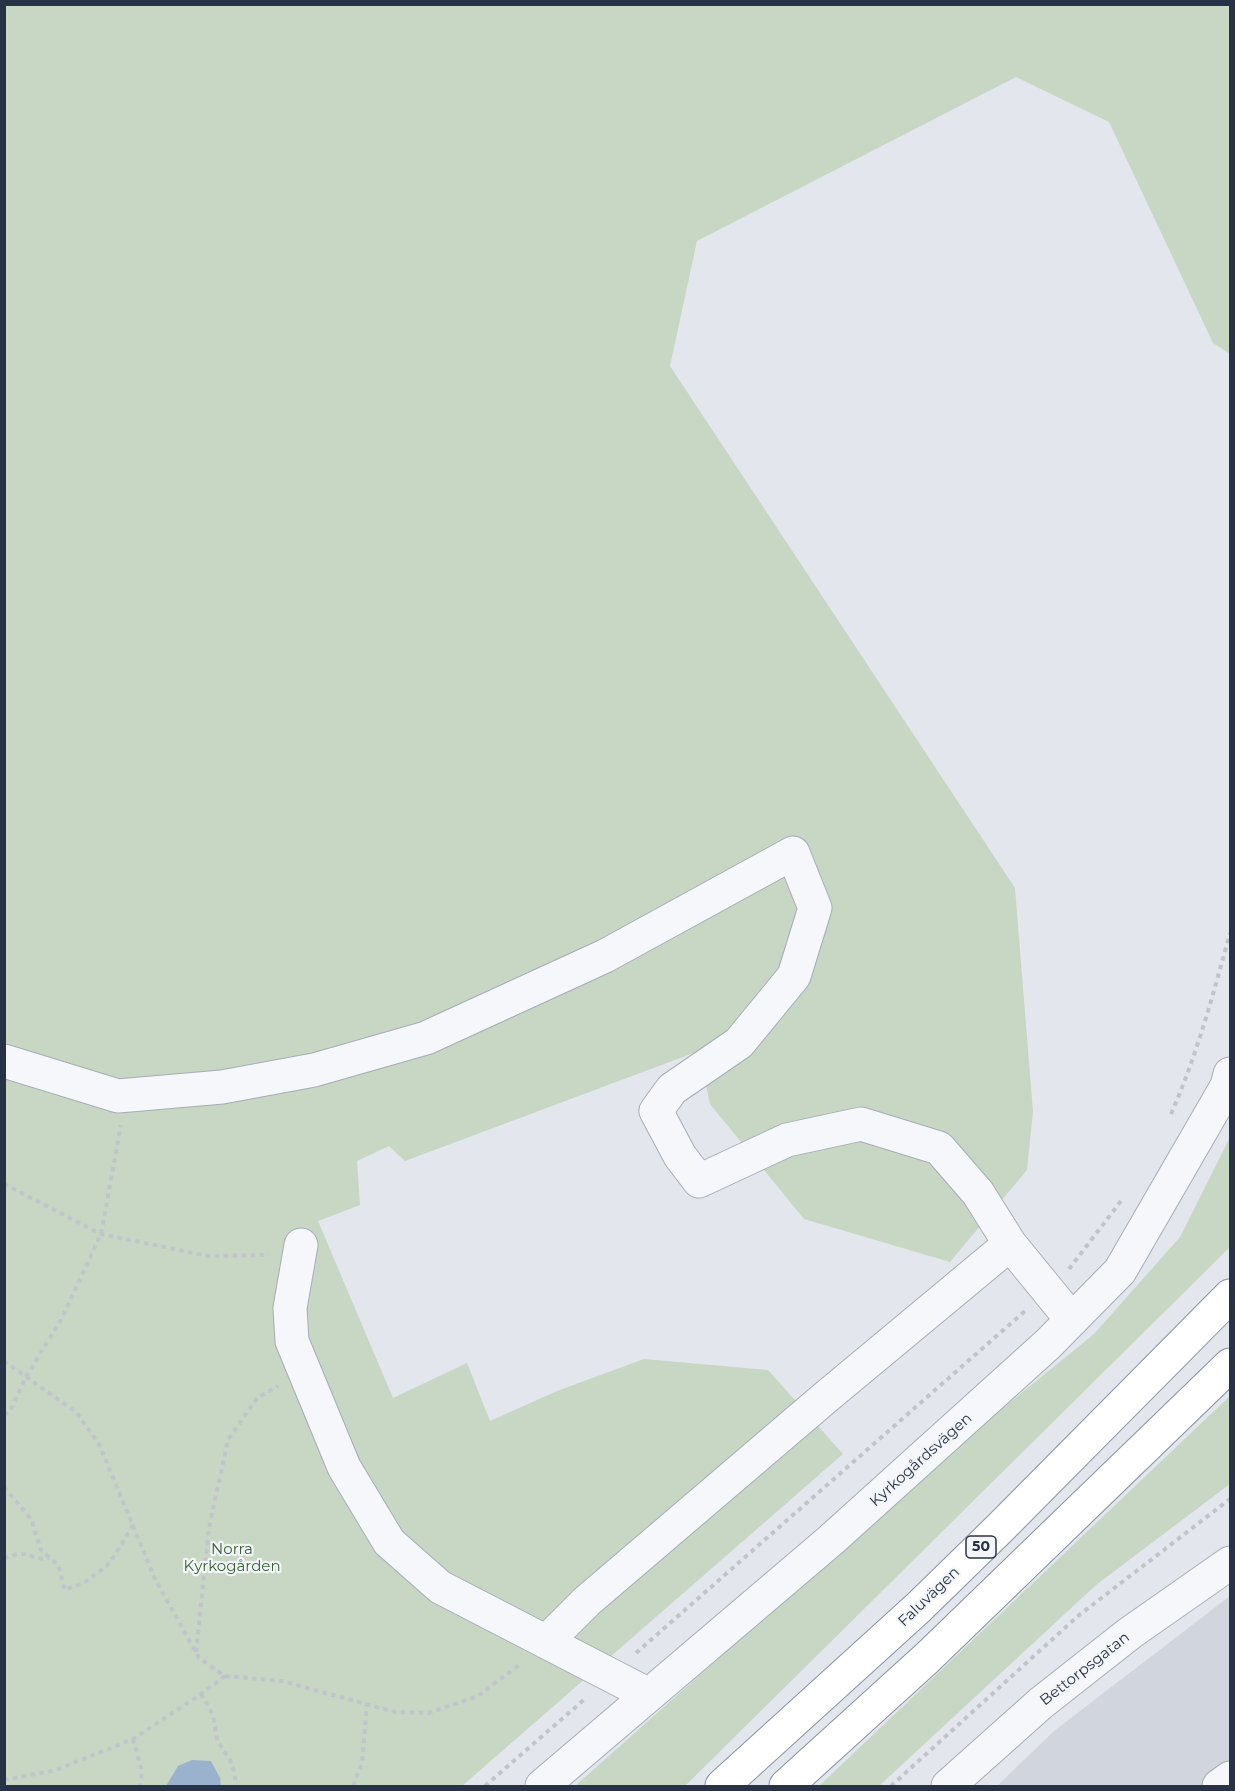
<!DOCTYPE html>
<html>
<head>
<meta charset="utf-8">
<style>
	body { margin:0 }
	#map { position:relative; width:1235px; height:1791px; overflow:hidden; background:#e3e6ec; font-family:Montserrat,sans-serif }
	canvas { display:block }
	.frame { position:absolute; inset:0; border:6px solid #283246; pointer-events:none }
</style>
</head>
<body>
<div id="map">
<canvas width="1235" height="1791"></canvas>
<div class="frame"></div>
</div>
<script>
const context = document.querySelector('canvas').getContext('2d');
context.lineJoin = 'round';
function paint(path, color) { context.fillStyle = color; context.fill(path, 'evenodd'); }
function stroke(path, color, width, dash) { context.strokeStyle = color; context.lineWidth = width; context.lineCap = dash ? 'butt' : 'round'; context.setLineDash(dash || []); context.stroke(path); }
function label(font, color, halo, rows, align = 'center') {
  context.font = font + ' Montserrat,sans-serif'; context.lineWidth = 4.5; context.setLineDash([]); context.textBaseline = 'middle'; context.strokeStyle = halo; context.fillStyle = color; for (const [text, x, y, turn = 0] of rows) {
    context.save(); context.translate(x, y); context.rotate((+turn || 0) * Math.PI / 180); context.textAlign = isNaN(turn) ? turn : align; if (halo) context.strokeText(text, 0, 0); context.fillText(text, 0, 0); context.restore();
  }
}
const built = new Path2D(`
	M1230 1596V1786H997L1054 1731Z`);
const green = new Path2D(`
	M5 5H1230V354L1213 343 1109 122 1016 77 697 241 670 366 1015 888 1033 1112 1027 1170 950 1262 804 1219 710 1104 699 1051 405 1161 389 1146 357 1161 360 1205 318 1221 393 1398 467 1363 490 1421 557 1391 644 1359 768 1370 843 1454 462 1786H5Z
	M1230 1137V1247L685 1786H575L971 1434 1094 1334 1180 1237Z
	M1230 1396V1484L1096 1585 879 1786H819Z`);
const water = new Path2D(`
	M192 1760 211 1761 220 1778 221 1786H166L178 1766Z`);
const path = new Path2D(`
	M1171 1114C1197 1055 1213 995 1230 933
	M4 1184 101 1234 208 1256 269 1255
	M1069 1269 1121 1201
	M4 1361 76 1412 99 1444 155 1579 199 1658 225 1676 282 1681 395 1712 428 1713 478 1696 522 1663
	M4 1415 10 1411 26 1377 62 1318 101 1234 121 1125
	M4 1487 31 1519 41 1550 58 1565 65 1590 87 1581 110 1563 133 1525
	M4 1559C28 1546 32 1562 49 1558
	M196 1652 209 1528 228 1440 257 1398 278 1386
	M636 1653 1025 1311
	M201 1694 213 1715 217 1740 230 1760 235 1774V1786
	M133 1739 142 1771 140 1786
	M4 1780 56 1770 133 1739 201 1694 225 1676
	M353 1786 362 1763 367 1704
	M485 1786 586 1698
	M891 1786 1078 1616 1230 1499`);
const minor = new Path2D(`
	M4 1061 118 1096 222 1087 314 1070 426 1038 605 956 793 853 815 908 794 976 739 1043 672 1089 656 1111 680 1156 699 1181 787 1140 861 1124 939 1148 978 1193 1010 1244 1072 1320
	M301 1245 290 1308 292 1341 344 1467 389 1542 440 1587 649 1695
	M546 1642 587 1601 826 1397 1010 1244
	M542 1786 831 1540 1048 1344 1120 1271 1227 1086 1230 1074
	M948 1786 1041 1703 1130 1633 1230 1563
	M1219 1786 1230 1778`);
const highway = new Path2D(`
	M722 1786 919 1607 1001 1527 1230 1296
	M786 1786 927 1658 1230 1365`);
const shields = [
	[981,1547,30]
];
const shieldNames = [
	["50",981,1547]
];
const streetNames = [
	["Kyrkogårdsvägen",921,1460,-42],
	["Faluvägen",929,1597,-44],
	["Bettorpsgatan",1085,1669,-38]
];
const parkNames = [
	["Norra",232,1550],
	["Kyrkogården",232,1567]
];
paint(built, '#d0d5de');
paint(green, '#c7d7c3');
paint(water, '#9bb2cf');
stroke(minor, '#a7acb7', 35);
stroke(highway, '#8892a5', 35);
stroke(path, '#c0c4cb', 4, [4.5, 4.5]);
stroke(minor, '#f6f7fa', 33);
stroke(highway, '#fff', 33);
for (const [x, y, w] of shields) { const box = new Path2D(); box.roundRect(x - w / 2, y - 11, w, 22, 4.5); context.fillStyle = '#f3f5f9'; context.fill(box); stroke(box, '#283246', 1.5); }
label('bold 14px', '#283246', null, shieldNames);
label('15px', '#283246', '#f3f5f9', streetNames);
label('15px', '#3b6434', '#f3f5f9', parkNames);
</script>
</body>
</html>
